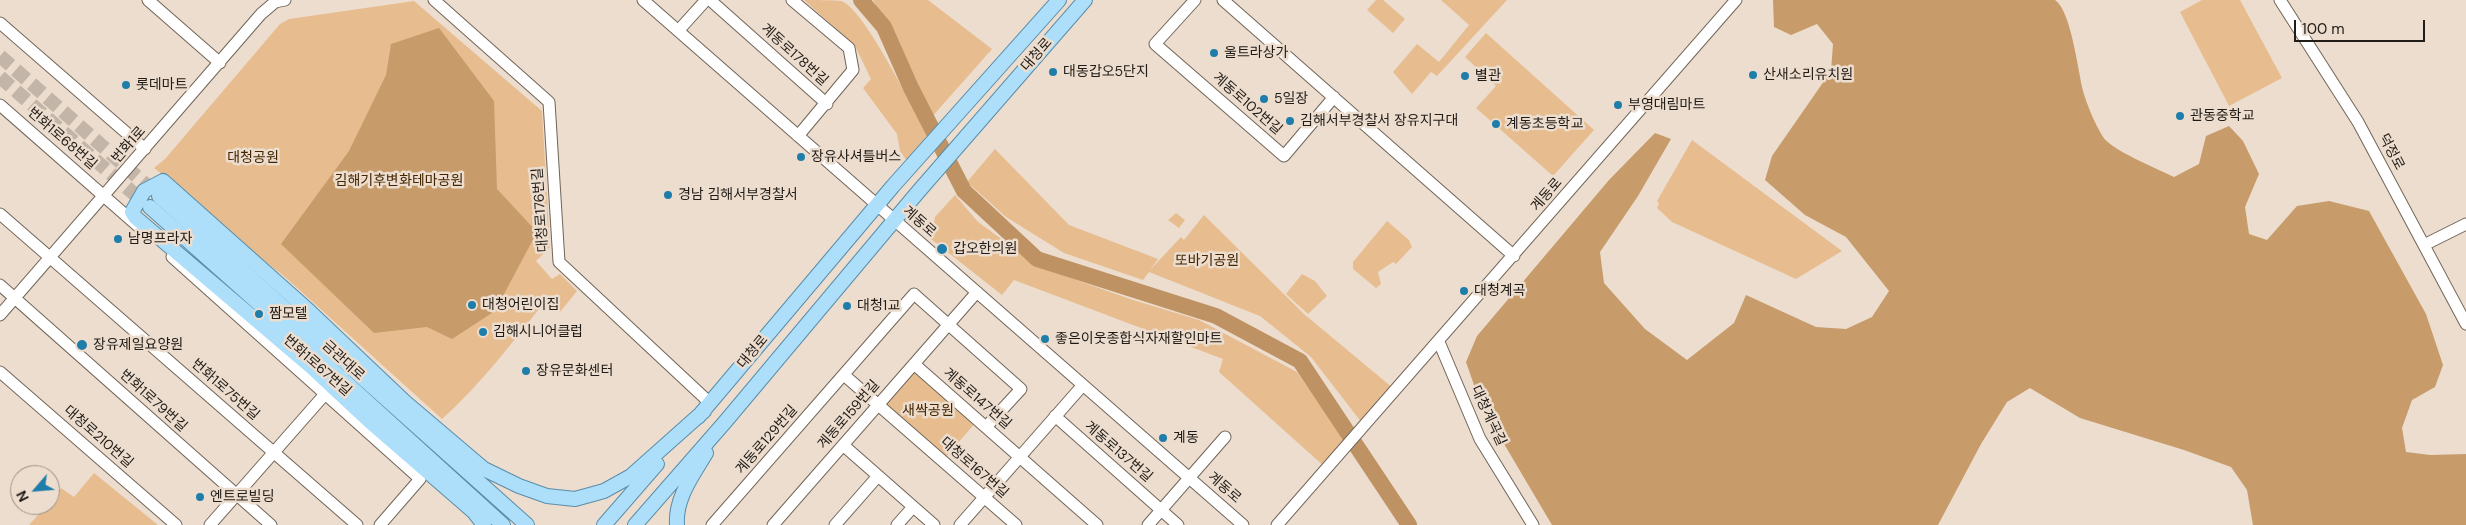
<!DOCTYPE html>
<html>
<head>
<meta charset="utf-8">
<style>
	body { margin:0 }
	#map { position:relative; width:2466px; height:525px; overflow:hidden; background:#ecddce; font-family:"DM Sans",sans-serif }
	canvas { display:block }
	.north { position:absolute; left:10px; top:465px; width:50px; height:50px; box-sizing:border-box; background:#ecddce; border:1px solid #9b9085; border-radius:50%; rotate:243deg; font-size:14px; font-weight:700; line-height:20px; text-align:center; color:#211c17 }
	.north::after { content:''; display:block; margin:auto; width:18px; height:22px; background:#1e7da9; clip-path:polygon(50% 0,100% 100%,50% 72%,0 100%) }
	.scale { position:absolute; left:2294px; top:20px; width:131px; height:22px; box-sizing:border-box; border:2px solid #211c17; border-top:0; padding-left:6px; font-size:15px; line-height:18px; white-space:nowrap; color:#211c17; -webkit-text-stroke:4px #ecddce; paint-order:stroke }
</style>
</head>
<body>
<div id="map">
<canvas width="2466" height="525"></canvas>
<div class="north">N</div>
<div class="scale">100 m</div>
</div>
<script>
const context = document.querySelector('canvas').getContext('2d');
context.lineJoin = 'round';
function paint(path, color) { context.fillStyle = color; context.fill(path, 'evenodd'); }
function stroke(path, color, width, dash) { context.strokeStyle = color; context.lineWidth = width; context.lineCap = dash ? 'butt' : 'round'; context.setLineDash(dash || []); context.stroke(path); }
function label(font, color, halo, rows, align = 'center') {
  context.font = font + ' "DM Sans","Noto Sans KR",sans-serif'; context.lineWidth = 5; context.setLineDash([]); context.textBaseline = 'middle'; context.strokeStyle = halo; context.fillStyle = color; for (const [text, x, y, turn = 0] of rows) {
    context.save(); context.translate(x, y); context.rotate((+turn || 0) * Math.PI / 180); context.textAlign = isNaN(turn) ? turn : align; if (halo) context.strokeText(text, 0, 0); context.fillText(text, 0, 0); context.restore();
  }
}
const green = new Path2D(`
	M804 0C814 0 833 0 842 1 867 13 915 113 930 141L909 164 900 151 897 134 863 88 871 79 855 46Z
	M873 0H928L992 49 930 119 909 68Z
	M1376 0H1383L1405 19 1393 33 1367 10Z
	M1441 0H1507L1437 76 1431 72 1412 94 1393 72 1417 44 1439 62 1469 25Z
	M2202 0H2240L2282 78 2229 106 2180 12Z
	M414 1 542 111 550 247 536 261 552 279 560 274 577 291 560 312 543 304C511 344 481 384 442 419L285 277 235 238 186 193 154 168 165 159 280 24 289 19Z
	M1486 33 1594 130 1553 176 1476 108 1496 86 1465 57Z
	M1692 140 1842 251 1796 279 1672 222 1657 208 1659 204 1657 201Z
	M995 149 1069 225 1158 259 1150 270 1181 237 1184 240 1204 215 1304 314 1393 388 1362 423 1311 357 1260 316 1149 272 1143 280 1064 253 1006 217 967 182Z
	M955 195 978 222 1040 267 1130 299 1199 320 1297 372 1346 440 1326 468 1219 372 1223 359 1014 280 1002 295 931 239 935 217Z
	M1176 213 1185 220 1179 228 1168 220Z
	M1387 221 1409 240 1412 247 1396 264 1393 262 1378 272 1381 284 1376 288 1353 269V262Z
	M1302 274 1315 281 1327 296 1308 314 1286 294Z
	M913 366 977 421 944 459 881 404Z
	M94 473 158 525H29L47 505H50V501L61 488 74 497Z`);
const forest = new Path2D(`
	M1773 0H2055C2071 10 2078 71 2083 91 2087 105 2095 124 2103 137 2111 150 2158 169 2174 177L2199 164 2206 136 2229 126 2243 141 2259 174 2245 207 2249 234 2267 240 2297 206 2329 201 2369 211 2426 314 2443 365 2435 387 2412 400 2402 428 2406 452 2430 455 2466 454V525H2253L2247 490 2231 467 2184 450 2080 418 2030 388 2007 402 1981 444 1938 525H1552L1481 405 1466 362 1477 336 1609 180 1655 133 1671 139 1638 196 1600 252 1604 283 1645 329 1687 360 1734 323 1746 295 1816 327 1846 329 1872 317 1889 291 1846 237 1805 215 1765 180 1772 156 1831 71 1833 44 1817 24 1791 35 1774 27Z
	M439 28 494 101 497 189 537 232 495 311 452 339 427 327 374 333 281 244 349 151 386 75 391 44Z`);
const river = new Path2D(`
	M861 0 884 27 911 88 964 191 1037 259 1216 316 1300 361 1409 525`);
const majorTunnel = new Path2D(`
	M0 56 159 196
	M0 77 148 206`);
const minor = new Path2D(`
	M148 0 220 63
	M434 0 549 102 559 262 710 403
	M643 0 1243 525
	M710 0 827 104
	M792 0 849 48 853 70 798 136
	M1195 0 1155 44 1284 156 1334 97
	M1223 0 1514 256
	M2280 0 2358 122 2466 324
	M0 23 145 149
	M678 31 706 0
	M0 105 138 226
	M0 214 357 525
	M2424 245 2466 224
	M172 257 420 479 380 525
	M0 285 271 525
	M0 315 261 14 275 2 285 0
	M1439 342 1480 439 1533 525
	M914 364 1097 525
	M0 372 176 525
	M844 375 1016 525
	M1055 416 1178 525
	M843 445 934 525
	M210 525 326 393
	M712 525 914 294 1021 389 986 427
	M773 525 977 292
	M835 525 878 476
	M897 525 913 507
	M960 525 1083 385
	M1148 525 1225 437
	M1277 525 1736 0`);
const major = new Path2D(`
	M159 196 527 525
	M150 207 275 318 503 525
	M698 417 893 186 1059 0
	M484 525 474 512 368 420 310 366 135 217 132 212 144 191 163 181 309 311 405 402 484 469 519 486 547 496 575 499 604 491 631 476 704 411
	M604 525 657 464
	M635 525 725 422 918 192 1085 0
	M677 525C675 498 693 475 706 453`);
const markers = [
	[1214,53,5,"#1e7da9"],
	[1053,72,5,"#1e7da9"],
	[1753,75,5,"#1e7da9"],
	[1465,76,5,"#1e7da9"],
	[126,85,5,"#1e7da9"],
	[1264,99,5,"#1e7da9"],
	[1618,105,5,"#1e7da9"],
	[2180,116,5,"#1e7da9"],
	[1290,121,5,"#1e7da9"],
	[1496,124,5,"#1e7da9"],
	[801,157,5,"#1e7da9"],
	[668,195,5,"#1e7da9"],
	[118,239,5,"#1e7da9"],
	[942,249,6,"#1e7da9"],
	[1464,291,5,"#1e7da9"],
	[472,305,5,"#1e7da9"],
	[847,306,5,"#1e7da9"],
	[259,314,5,"#1e7da9"],
	[483,332,5,"#1e7da9"],
	[1045,339,5,"#1e7da9"],
	[82,345,6,"#1e7da9"],
	[526,371,5,"#1e7da9"],
	[1163,438,5,"#1e7da9"],
	[200,497,5,"#1e7da9"]
];
const poiNames = [
	["울트라상가",1224,53],
	["대동갑오5단지",1063,72],
	["산새소리유치원",1763,75],
	["별관",1475,76],
	["롯데마트",136,85],
	["5일장",1274,99],
	["부영대림마트",1628,105],
	["관동중학교",2190,116],
	["김해서부경찰서 장유지구대",1300,121],
	["계동초등학교",1506,124],
	["장유사셔틀버스",811,157],
	["경남 김해서부경찰서",678,195],
	["남명프라자",128,239],
	["갑오한의원",953,249],
	["대청계곡",1474,291],
	["대청어린이집",482,305],
	["대청1교",857,306],
	["짬모텔",269,314],
	["김해시니어클럽",493,332],
	["좋은이웃종합식자재할인마트",1055,339],
	["장유제일요양원",93,345],
	["장유문화센터",536,371],
	["계동",1173,438],
	["엔트로빌딩",210,497]
];
const streetNames = [
	["계동로178번길",794,55,42],
	["대청로",1037,55,-49],
	["계동로102번길",1247,104,41],
	["번화1로68번길",62,139,41],
	["번화1로",129,145,-49],
	["덕정로",2391,152,62],
	["계동로",1547,195,-49],
	["대청로176번길",541,210,-94],
	["계동로",919,222,41],
	["대청로",753,352,-50],
	["금관대로",343,361,42],
	["번화1로67번길",317,366,41],
	["번화1로75번길",225,390,41],
	["계동로147번길",977,399,41],
	["번화1로79번길",153,401,42],
	["계동로159번길",849,415,-49],
	["대청계곡길",1488,416,65],
	["대청로210번길",98,437,41],
	["계동로129번길",767,440,-49],
	["계동로137번길",1118,452,41],
	["대청로167번길",974,468,41],
	["계동로",1224,488,41]
];
const parkNames = [
	["대청공원",253,158],
	["김해기후변화테마공원",399,181],
	["또바기공원",1207,261],
	["새싹공원",928,411]
];
paint(green, '#e7bd90');
paint(forest, '#c79b6a');
stroke(river, '#be9262', 16);
stroke(majorTunnel, '#c3b6a9', 14, [14, 7]);
stroke(minor, '#716558', 13);
stroke(major, '#598da9', 16);
stroke(minor, '#fff', 11);
stroke(major, '#addffb', 14);
for (const [x, y, r, color] of markers) { const dot = new Path2D(); dot.arc(x, y, r, 0, 2 * Math.PI); context.fillStyle = color; context.fill(dot); stroke(dot, '#ecddce', 2); }
label('14px', '#211c17', '#ecddce', poiNames, 'left');
label('14px', '#211c17', '#ecddce', streetNames);
label('14px', '#432500', '#ecddce', parkNames);
</script>
</body>
</html>
